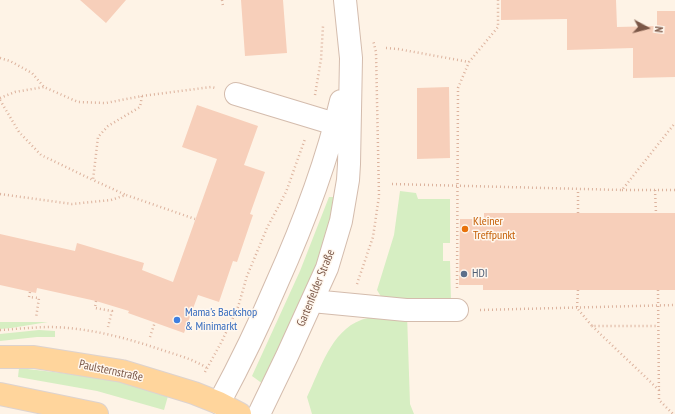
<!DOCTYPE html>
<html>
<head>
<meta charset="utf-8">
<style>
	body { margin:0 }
	#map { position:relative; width:675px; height:414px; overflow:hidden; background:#fef3e6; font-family:"PT Sans Narrow",sans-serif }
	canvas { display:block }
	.north { position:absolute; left:627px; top:8px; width:40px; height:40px; -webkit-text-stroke:3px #fff7ee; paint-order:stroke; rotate:97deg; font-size:11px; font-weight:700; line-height:16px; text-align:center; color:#7b5747 }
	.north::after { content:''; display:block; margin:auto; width:14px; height:18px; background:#7b5747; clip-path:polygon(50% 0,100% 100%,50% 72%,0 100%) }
</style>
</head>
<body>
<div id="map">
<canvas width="675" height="414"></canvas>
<div class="north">N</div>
</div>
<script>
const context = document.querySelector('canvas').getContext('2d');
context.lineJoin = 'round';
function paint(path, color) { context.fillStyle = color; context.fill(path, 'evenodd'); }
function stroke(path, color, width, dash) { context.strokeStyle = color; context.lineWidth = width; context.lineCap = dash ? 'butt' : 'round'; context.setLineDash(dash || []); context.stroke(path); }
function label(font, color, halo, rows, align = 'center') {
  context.font = font + ' "PT Sans Narrow",sans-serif'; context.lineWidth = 3; context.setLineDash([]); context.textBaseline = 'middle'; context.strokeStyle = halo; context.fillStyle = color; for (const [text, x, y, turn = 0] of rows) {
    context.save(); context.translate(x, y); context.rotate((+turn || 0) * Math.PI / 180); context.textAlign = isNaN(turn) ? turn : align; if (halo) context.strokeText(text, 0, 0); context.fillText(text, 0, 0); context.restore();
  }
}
const green = new Path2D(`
	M400 191 416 193 418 199H450V243H443V261H450L451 302 383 300 377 290 394 235Z
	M329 197H335L330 225 320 259 263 384 252 376 300 271Z
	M407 314 410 404 414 414H312L307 397C320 370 331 331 361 320 371 316 395 315 407 314Z
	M0 322H48L11 328 0 329Z
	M39 330 55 331V337H37L0 341V334Z
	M19 368 96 377 120 382 168 396 164 410 97 391 18 377Z`);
const building = new Path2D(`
	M80 0H126L106 23Z
	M241 0H283L287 53 245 56Z
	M501 0H616L617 27 657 26V11H675V77L633 78V48L567 50V19L501 20Z
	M449 87 450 158 417 159V88Z
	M197 105 258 126 244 165 265 172 250 214 253 215 237 262 233 261 219 302 198 295 184 333 128 313 129 311 96 301 37 288 36 293 0 285V234L75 251 77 243 144 263 142 270 173 282 217 159 182 147Z
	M484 213H675V290H483V285H459L460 219H484Z`);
const path = new Path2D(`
	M222 0 223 6
	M386 48 398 49 469 62
	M0 58 10 61 32 73 44 87 78 102 106 103 142 96 140 107 108 126 98 137 93 180 126 195
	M315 95 321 59 323 26
	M142 96 211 87 215 88
	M0 98 15 92 44 87
	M0 100 19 132 41 155 93 180
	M392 184 622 190 675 123
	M622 190H675
	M655 190 656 213
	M0 194 72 204 111 200 126 195 195 219
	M578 213V189
	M357 284 373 237 379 196 376 52 373 40
	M457 288 458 88 469 62 498 27V0
	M578 290 577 308 592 326H658
	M658 290 659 400 673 414
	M30 292 29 297 39 298 36 318
	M96 301 95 308 112 311 108 327
	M480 310 675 305
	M592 326 660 391
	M0 330C17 329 34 327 52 327 89 328 127 338 162 350 177 355 193 359 207 368
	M150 337 155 322
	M205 372 222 341 238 307 247 276 267 228 286 192 305 139`);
const minor = new Path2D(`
	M236 94 335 124
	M312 301 406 310H457
	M219 403C240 364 259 325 276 285 303 225 326 165 341 101
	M259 414 287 356 327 268 341 221 348 180 349 164 351 58 345 0`);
const major = new Path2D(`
	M0 357H34L122 371 194 393 219 403 240 414
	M0 394 97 414`);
const markers = [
	[465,229,4,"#e8710a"],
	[464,274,4,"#5c6f8a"],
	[177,320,4,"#3f7fe0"]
];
const foodNames = [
	["Kleiner",473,222],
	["Treffpunkt",473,236]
];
const serviceNames = [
	["HDI",472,274]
];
const streetNames = [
	["Gartenfelder Straße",316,288,-68],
	["Paulsternstraße",111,371,12]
];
const shopNames = [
	["Mama's Backshop",185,313],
	["& Minimarkt",185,327]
];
paint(green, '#d6eec2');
paint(building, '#f7cfba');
stroke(minor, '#d4bcad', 24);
stroke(major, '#ddd3cf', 24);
stroke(path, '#dcb29d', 2.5, [1, 3]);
stroke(minor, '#fff', 22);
stroke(major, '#ffd59c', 22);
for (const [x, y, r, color] of markers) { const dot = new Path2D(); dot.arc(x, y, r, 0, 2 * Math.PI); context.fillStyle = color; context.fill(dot); stroke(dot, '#fff7ee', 1.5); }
label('12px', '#c56008', '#fff7ee', foodNames, 'left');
label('12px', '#4e5e75', '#fff7ee', serviceNames, 'left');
label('12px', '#7b5747', '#fff7ee', streetNames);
label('12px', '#366cbe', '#fff7ee', shopNames, 'left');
</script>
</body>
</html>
